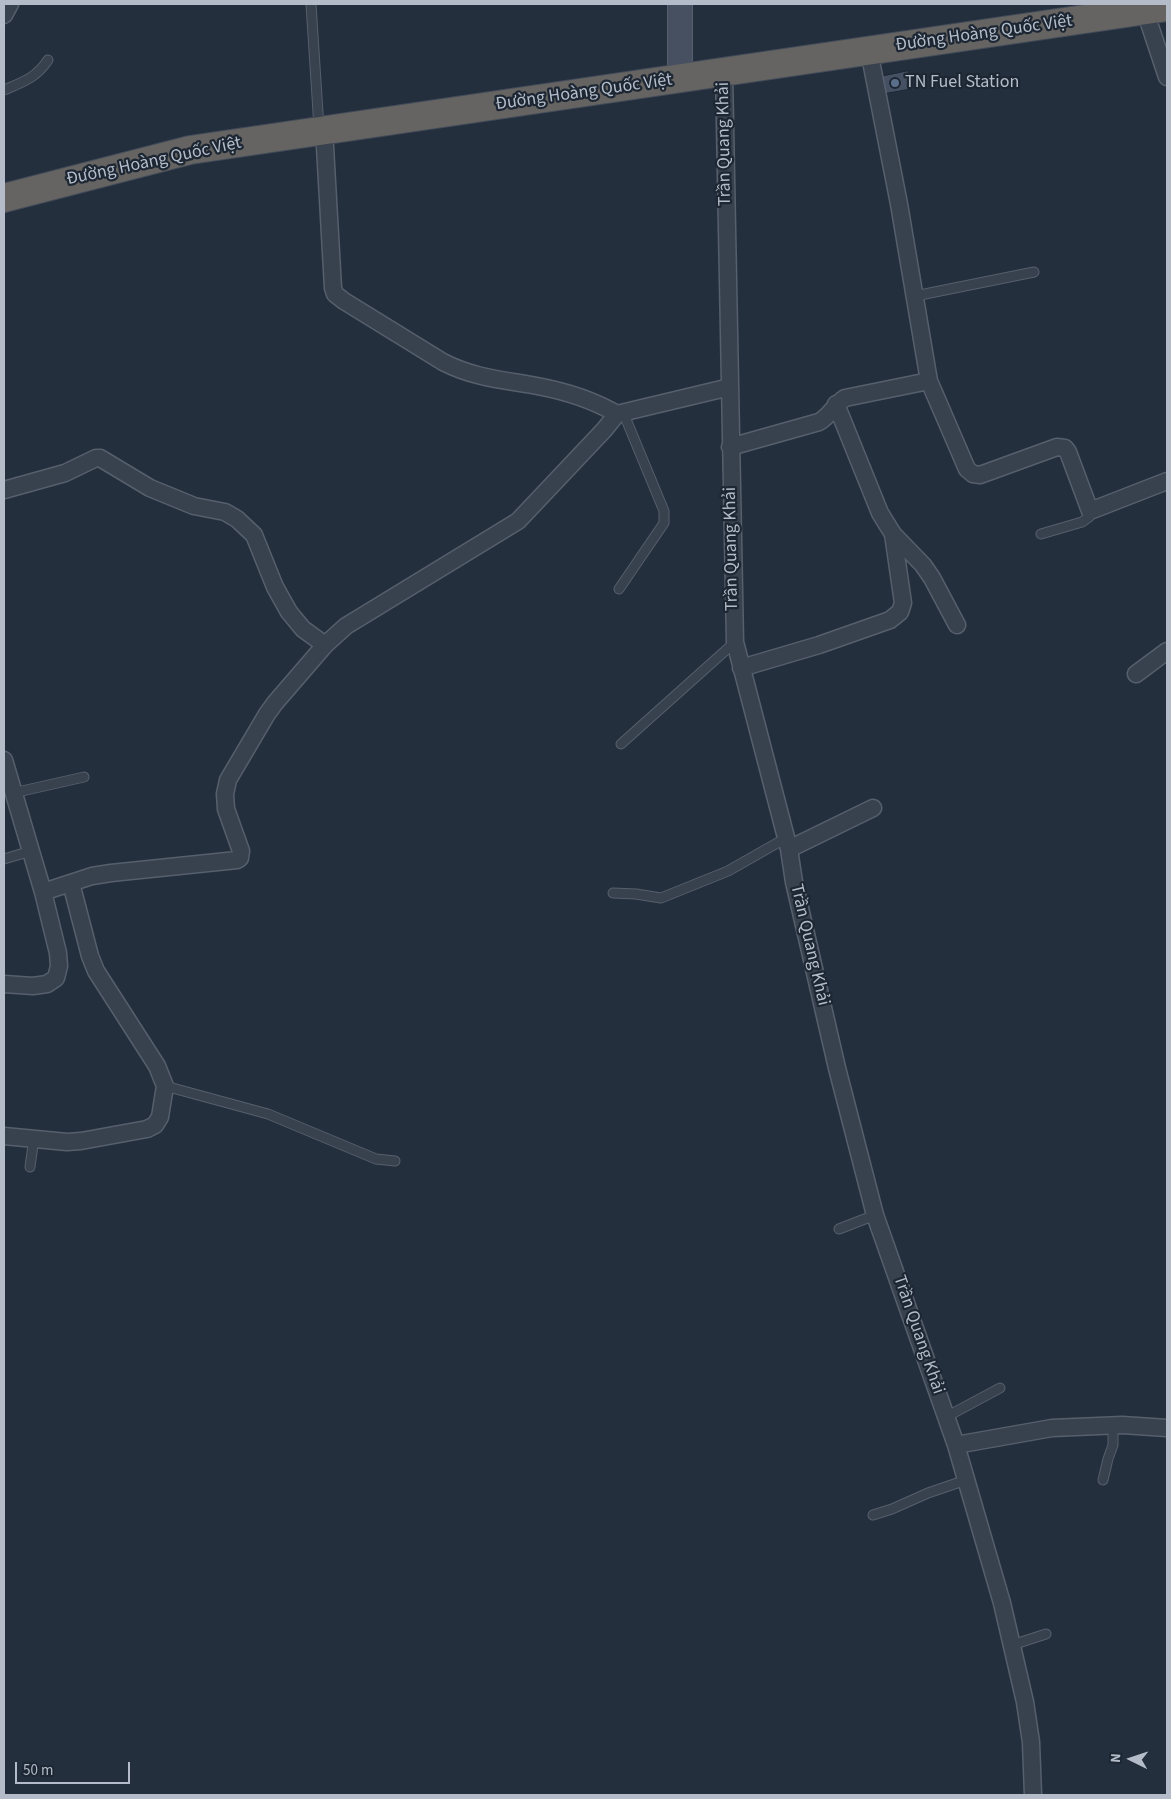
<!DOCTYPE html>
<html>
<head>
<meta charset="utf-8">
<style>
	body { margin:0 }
	#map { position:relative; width:1171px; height:1799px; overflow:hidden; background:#242f3e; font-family:"Source Sans 3",sans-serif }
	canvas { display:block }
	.frame { position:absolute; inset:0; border:5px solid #b4bcc9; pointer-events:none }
	.north { position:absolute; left:1106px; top:1734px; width:50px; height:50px; -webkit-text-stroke:4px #1d2633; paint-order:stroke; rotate:274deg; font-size:14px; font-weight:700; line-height:20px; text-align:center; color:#b4bcc9 }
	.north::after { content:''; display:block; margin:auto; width:18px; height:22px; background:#b4bcc9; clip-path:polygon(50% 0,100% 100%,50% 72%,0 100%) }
	.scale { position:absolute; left:15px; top:1762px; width:115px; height:22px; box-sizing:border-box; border:2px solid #b4bcc9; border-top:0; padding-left:6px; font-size:15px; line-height:18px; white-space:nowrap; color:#b4bcc9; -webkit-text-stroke:4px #1d2633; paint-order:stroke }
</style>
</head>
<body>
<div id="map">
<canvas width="1171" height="1799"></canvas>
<div class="frame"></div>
<div class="north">N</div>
<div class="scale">50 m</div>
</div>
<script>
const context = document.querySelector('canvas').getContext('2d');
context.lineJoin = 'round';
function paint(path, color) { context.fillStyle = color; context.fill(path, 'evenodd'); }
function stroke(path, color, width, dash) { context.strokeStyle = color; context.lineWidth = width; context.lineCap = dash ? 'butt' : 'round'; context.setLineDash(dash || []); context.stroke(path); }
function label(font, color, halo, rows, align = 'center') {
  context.font = font + ' "Source Sans 3",sans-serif'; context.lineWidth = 4.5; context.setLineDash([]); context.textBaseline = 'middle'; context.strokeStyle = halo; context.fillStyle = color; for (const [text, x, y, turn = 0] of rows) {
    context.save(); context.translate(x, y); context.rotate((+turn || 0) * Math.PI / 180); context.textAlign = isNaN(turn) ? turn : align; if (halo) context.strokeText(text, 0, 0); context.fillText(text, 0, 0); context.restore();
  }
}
const building = new Path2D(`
	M908 71 911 89 882 94 879 77Z`);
const service = new Path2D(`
	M311 4 319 128
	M4 90C23 82 36 78 48 60
	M915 296 1034 272
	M1041 534 1082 522 1089 517 1090 511
	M619 589 664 523V511L623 412
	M621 744 735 642
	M13 793 84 777
	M4 859 31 851
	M613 893 636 894 661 898 728 871 786 838
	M165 1086 268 1114 376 1159 395 1161
	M30 1167 34 1138
	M839 1229 875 1215
	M946 1417 1000 1388
	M1103 1480 1108 1459 1113 1445V1425
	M873 1515 892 1509 928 1493 966 1480
	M1012 1645 1046 1634`);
const minor = new Path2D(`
	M1145 11 1167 77
	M4 15 10 4
	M869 51 899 204 929 381 967 469 973 474 980 475 1057 447 1065 448 1068 452 1090 511 1167 481
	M724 73 735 642 789 849 794 882 837 1068 875 1215 956 1445 1002 1603 1025 1702 1031 1742 1033 1795
	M324 129 333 288 335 294 344 301 443 362C474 378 504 380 537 386 564 391 593 400 617 414L730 387
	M836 404 880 513 893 534 923 565 932 578 957 625
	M730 447 819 422C830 416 834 405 845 398L929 381
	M4 490 65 473 96 458H100L150 488 194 506 225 512 237 519 254 535 275 587 289 612 303 629 325 645
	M741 668 819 645 890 620 900 612 903 603 893 534
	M1136 674 1167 651
	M4 760 43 892 58 953 59 966 56 978 47 984 33 986 4 984
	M789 849 873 808
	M43 892 92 876 111 873 237 860 240 858 241 851 226 809 225 794 228 780 267 714 275 703 325 645 346 626 518 521 604 430 617 414
	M4 1136 67 1142 81 1141 147 1129 155 1125 160 1117 165 1086 157 1066 96 971 90 956 71 883
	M956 1445 1052 1428 1122 1425 1167 1428`);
const secondary = new Path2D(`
	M680 4V79`);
const trunk = new Path2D(`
	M4 198 190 150 1167 7`);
const markers = [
	[895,83,5,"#5c6f8a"]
];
const streetNames = [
	["Đường Hoàng Quốc Việt",984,34,-8],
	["Đường Hoàng Quốc Việt",584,93,-8],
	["Trần Quang Khải",725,144,-91],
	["Đường Hoàng Quốc Việt",154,162,-12],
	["Trần Quang Khải",732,549,-91],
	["Trần Quang Khải",809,945,77],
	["Trần Quang Khải",918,1335,71]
];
const poiNames = [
	["TN Fuel Station",905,83]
];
paint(building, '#455162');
stroke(building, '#1f2835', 1);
stroke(service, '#565f6c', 11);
stroke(minor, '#565f6c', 19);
stroke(secondary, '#565f6c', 26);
stroke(trunk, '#434c59', 30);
stroke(service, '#38414e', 9);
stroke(minor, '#38414e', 16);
stroke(secondary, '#465061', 24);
stroke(trunk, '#656462', 28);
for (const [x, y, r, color] of markers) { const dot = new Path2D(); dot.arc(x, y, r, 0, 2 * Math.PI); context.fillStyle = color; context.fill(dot); stroke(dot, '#1d2633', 2); }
label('18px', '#b4bcc9', '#1d2633', streetNames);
label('18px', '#b4bcc9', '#1d2633', poiNames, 'left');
</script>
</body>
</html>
